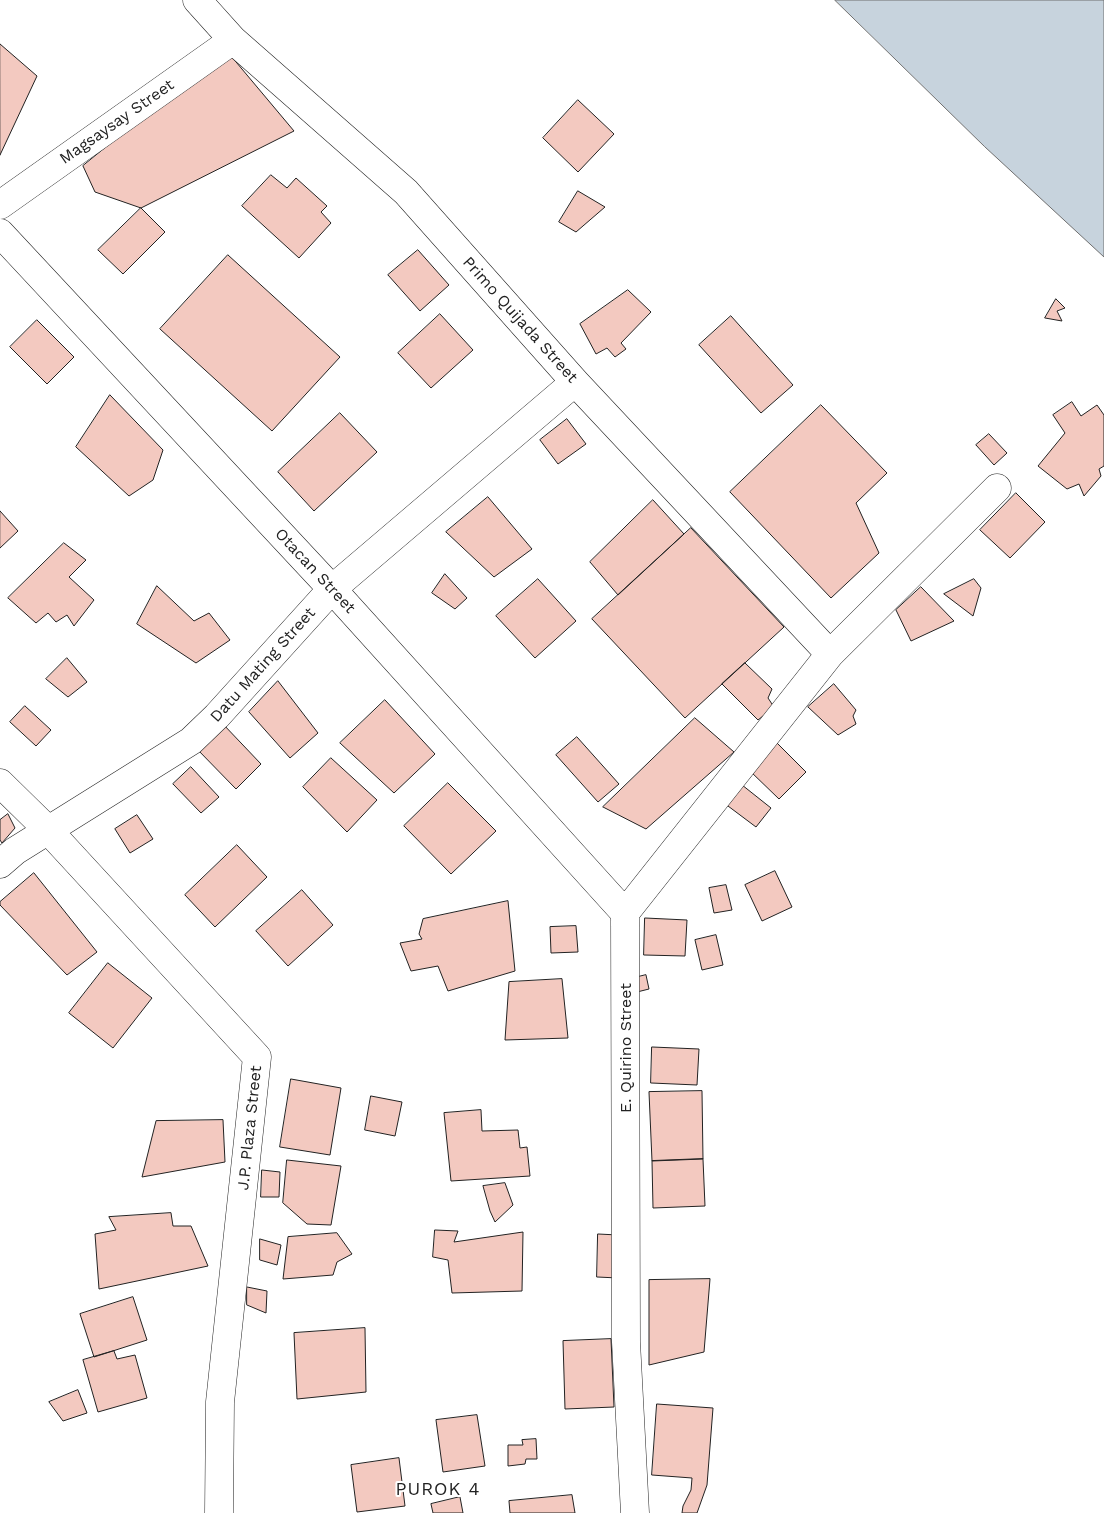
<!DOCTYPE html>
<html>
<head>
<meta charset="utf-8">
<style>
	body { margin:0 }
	canvas { display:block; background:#fff }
</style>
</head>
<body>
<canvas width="1104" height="1513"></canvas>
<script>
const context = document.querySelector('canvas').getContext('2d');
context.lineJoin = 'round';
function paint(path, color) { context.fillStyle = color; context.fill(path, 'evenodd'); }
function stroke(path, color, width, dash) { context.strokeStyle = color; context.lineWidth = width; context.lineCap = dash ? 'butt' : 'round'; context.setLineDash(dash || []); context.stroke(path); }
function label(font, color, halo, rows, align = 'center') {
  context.font = font + ' "Work Sans",sans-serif'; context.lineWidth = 4; context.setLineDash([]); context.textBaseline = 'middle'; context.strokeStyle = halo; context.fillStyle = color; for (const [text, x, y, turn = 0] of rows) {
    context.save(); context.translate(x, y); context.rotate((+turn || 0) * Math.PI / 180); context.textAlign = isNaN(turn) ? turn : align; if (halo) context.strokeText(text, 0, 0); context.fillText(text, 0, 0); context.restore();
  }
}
const water = new Path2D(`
	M835 0H1104V257L985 147Z`);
const building = new Path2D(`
	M0 44 37 76 0 155Z
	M226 50 294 131 141 208 95 192 83 166Z
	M578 100 614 134 578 172 543 138Z
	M271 175 287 188 296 178 327 206 321 212 331 223 299 258 242 206Z
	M578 191 605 207 576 232 559 222Z
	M141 208 165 232 123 274 98 250Z
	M418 250 449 285 420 311 388 275Z
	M228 255 340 357 272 431 160 329Z
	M628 290 651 312 621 343 626 349 615 357 607 348 596 354 580 324Z
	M1056 299 1065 308 1057 311 1062 321 1045 318Z
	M440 314 473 350 431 388 398 353Z
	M731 316 793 385 761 413 699 345Z
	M37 320 74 357 47 384 10 347Z
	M110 395 163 450 153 480 129 496 76 447Z
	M1072 402 1081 416 1097 405 1104 415V466L1099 469 1101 476 1084 496 1079 484 1067 489 1038 466 1065 433 1053 415Z
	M821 405 887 473 856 503 879 553 831 598 730 492Z
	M340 413 377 452 314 511 278 472Z
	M567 419 586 444 558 464 540 440Z
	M989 434 1007 453 994 465 976 445Z
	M1016 493 1045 522 1010 558 980 530Z
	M488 497 532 549 494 577 446 532Z
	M653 500 684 534 618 595 590 562Z
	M0 511 18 531 0 548Z
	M691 528 784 627 685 718 592 619Z
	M64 543 86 560 69 577 94 600 74 626 67 615 56 622 48 613 36 623 8 598Z
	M445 574 467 598 455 609 432 593Z
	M538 579 576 621 535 658 496 616Z
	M974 579 981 588 973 616 944 594Z
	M157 586 194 621 209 613 230 640 196 663 137 624Z
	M921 587 954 621 911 641 896 610Z
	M67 658 87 682 68 697 46 679Z
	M745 663 772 689 768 698 774 707 758 720 722 684Z
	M278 681 318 733 290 758 249 712Z
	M834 684 856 710 853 716 856 724 838 735 808 707Z
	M385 700 435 754 394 793 340 743Z
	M25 706 51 730 36 746 10 722Z
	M695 718 734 752 646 829 603 807Z
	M222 723 261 764 236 789 196 748Z
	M577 737 619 784 598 802 556 755Z
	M777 743 806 772 779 799 749 770Z
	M331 758 377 800 347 832 303 787Z
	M191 767 219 797 201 813 173 784Z
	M732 777 771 808 756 827 716 797Z
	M448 783 496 831 451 874 404 826Z
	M8 814 15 828 2 843 0 840V820Z
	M137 815 153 839 130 853 115 829Z
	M237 845 267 877 215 927 185 895Z
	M775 871 792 907 762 921 745 885Z
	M34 873 97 952 67 975 0 905V902Z
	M726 885 732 910 714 913 709 888Z
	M302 890 333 925 288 966 256 931Z
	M508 901 515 971 448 991 438 966 411 971 400 943 422 939 419 934 423 919Z
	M645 918 687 920 685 956 644 955Z
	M576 926 578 952 551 953 550 927Z
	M716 935 723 965 702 970 695 940Z
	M108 963 152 998 113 1048 69 1013Z
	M646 975 649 989 633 993 630 979Z
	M562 979 568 1038 505 1040 509 982Z
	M652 1047 699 1049 697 1085 651 1083Z
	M291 1079 341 1088 330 1155 280 1147Z
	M702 1091 703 1159 652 1161 649 1092Z
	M371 1096 402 1102 395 1136 365 1130Z
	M481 1110 482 1131 518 1130 520 1148 527 1147 530 1176 451 1181 444 1113Z
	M223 1120 225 1162 142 1177 156 1121Z
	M703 1159 705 1206 653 1208 652 1161Z
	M287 1160 341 1166 331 1225 307 1224 283 1203Z
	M262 1170 280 1172 279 1197H261Z
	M505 1183 513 1205 495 1222 490 1211 483 1186Z
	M171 1213 173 1226H191L208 1266 99 1289 95 1234 116 1230 109 1217Z
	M435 1230 458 1231 454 1242 523 1232 522 1291 452 1293 448 1260 433 1257Z
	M337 1233 352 1254 337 1262 333 1275 283 1279 288 1237Z
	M598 1234 618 1235V1278L597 1277Z
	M260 1239 281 1245 277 1265 260 1260Z
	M710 1279 704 1352 649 1365V1280Z
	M247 1287 267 1291 266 1313 247 1305Z
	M133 1297 147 1340 94 1357 80 1314Z
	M365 1328 366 1392 297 1399 294 1333Z
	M611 1339 614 1407 565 1409 563 1341Z
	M114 1351 117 1359 135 1355 147 1398 98 1412 83 1360Z
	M78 1390 87 1413 63 1421 49 1402Z
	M657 1404 713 1408 707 1485 697 1513H682L683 1506 691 1490 692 1478 652 1475Z
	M477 1415 485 1466 443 1472 436 1420Z
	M536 1439 537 1459H526L525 1464 508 1466V1445H523L522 1440Z
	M399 1458 405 1506 357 1512 351 1465Z
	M572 1495 575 1513H510L509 1501Z
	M460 1497 463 1513H433L431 1504Z`);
const minor = new Path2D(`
	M197 0 233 40 406 192 575 382 830 654
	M0 205 233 40
	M0 233 332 589 625 913
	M0 783 48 830 257 1057 220 1402 219 1513
	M0 864 15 851 191 741 217 716 332 589 575 382
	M635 1513 626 1342 625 913 830 654 997 488`);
const streetNames = [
	["Magsaysay Street",117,122,-35],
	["Primo Quijada Street",520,320,48],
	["Otacan Street",315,571,47],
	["Datu Mating Street",263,665,-48],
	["E. Quirino Street",626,1048,-90],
	["J.P. Plaza Street",250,1128,-84]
];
const neighbourhoodNames = [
	["PUROK 4",438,1490]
];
paint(water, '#c7d3dd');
stroke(water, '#6f6f6f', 1);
paint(building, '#f3c9c0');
stroke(building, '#222', 1);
stroke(minor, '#222', 29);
stroke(minor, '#fff', 28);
label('16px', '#222', '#fff', streetNames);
context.letterSpacing = '1px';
label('18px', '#222', '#fff', neighbourhoodNames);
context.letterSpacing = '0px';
</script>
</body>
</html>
